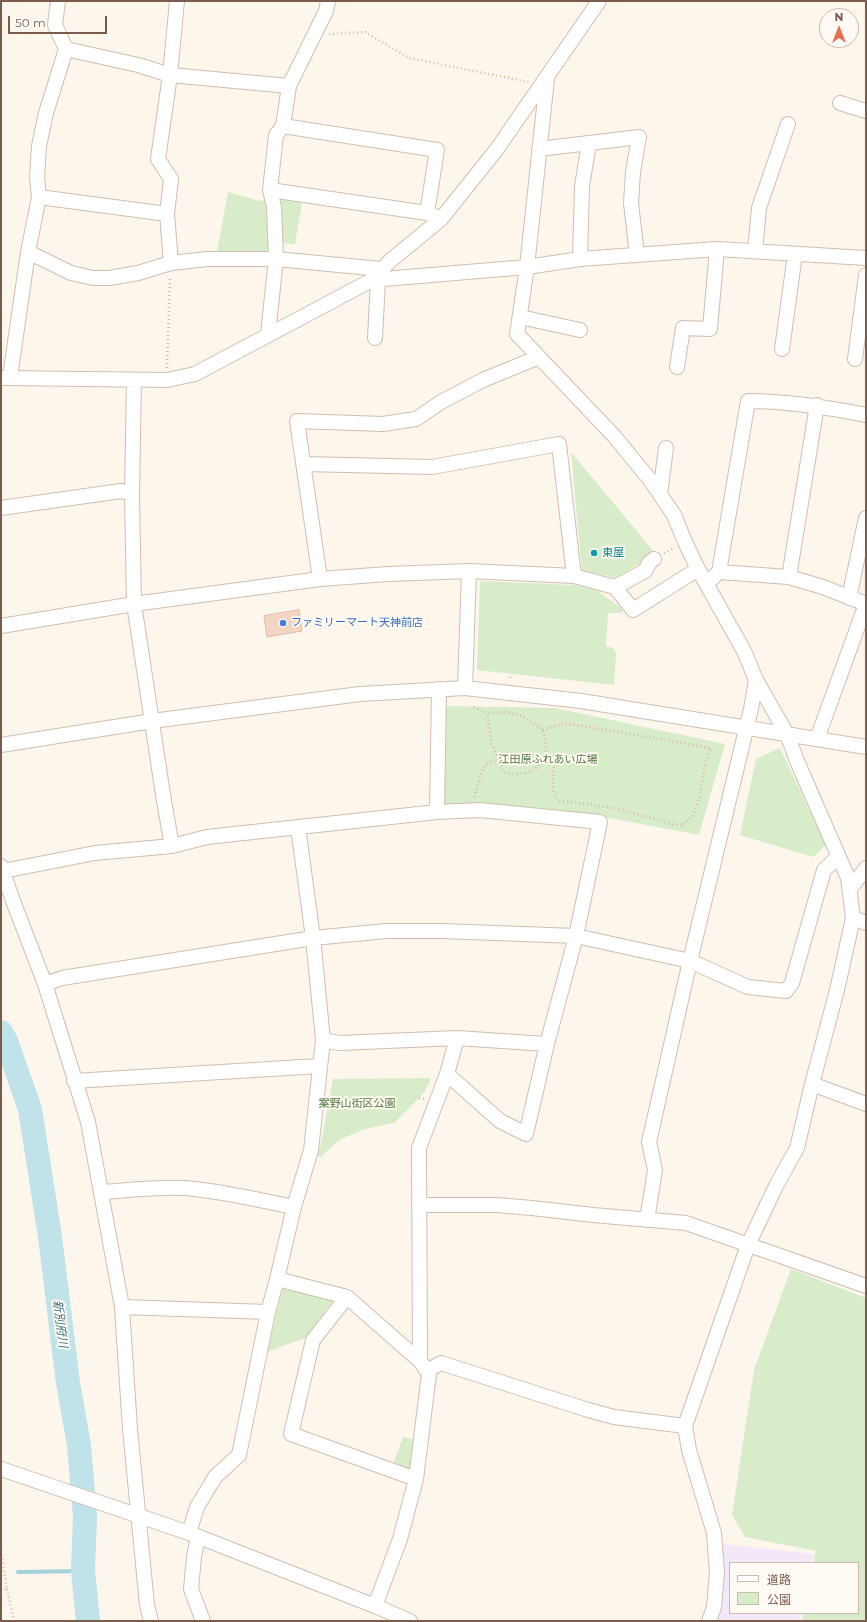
<!DOCTYPE html>
<html>
<head>
<meta charset="utf-8">
<style>
	body { margin:0 }
	#map { position:relative; width:867px; height:1622px; overflow:hidden; background:#fdf6ec; font-family:Montserrat,"Noto Sans JP",sans-serif }
	canvas { display:block }
	.frame { position:absolute; inset:0; border:2px solid #7a5c4d; pointer-events:none }
	.legend { position:absolute; left:729px; top:1562px; width:130px; height:52px; box-sizing:border-box; background:#fffaf3; border:1px solid #cabbb1; margin:0; padding:5px 7px; list-style:none; font-size:12px; color:#7a5c4d }
	.legend li { display:flex; align-items:center; gap:8px; height:20px }
	.legend b { width:20px; border:1px solid #cabbb1 }
	.north { position:absolute; left:819px; top:8px; width:40px; height:40px; box-sizing:border-box; background:#fffaf3; border:1px solid #cabbb1; border-radius:50%; rotate:0deg; font-size:11px; font-weight:700; line-height:16px; text-align:center; color:#7a5c4d }
	.north::after { content:''; display:block; margin:auto; width:14px; height:18px; background:#e76f51; clip-path:polygon(50% 0,100% 100%,50% 72%,0 100%) }
	.scale { position:absolute; left:8px; top:16px; width:99px; height:18px; box-sizing:border-box; border:2px solid #7a5c4d; border-top:0; padding-left:5px; font-size:12px; line-height:14px; white-space:nowrap; color:#7a5c4d; -webkit-text-stroke:3px #fffaf3; paint-order:stroke }
</style>
</head>
<body>
<div id="map">
<canvas width="867" height="1622"></canvas>
<div class="frame"></div>
<ul class="legend">
<li><b style="height:5px;background:#fff"></b>道路</li>
<li><b style="height:11px;background:#d8ecc9"></b>公園</li>
</ul>
<div class="north">N</div>
<div class="scale">50 m</div>
</div>
<script>
const context = document.querySelector('canvas').getContext('2d');
context.lineJoin = 'round';
function paint(path, color) { context.fillStyle = color; context.fill(path, 'evenodd'); }
function stroke(path, color, width, dash) { context.strokeStyle = color; context.lineWidth = width; context.lineCap = dash ? 'butt' : 'round'; context.setLineDash(dash || []); context.stroke(path); }
function label(font, color, halo, rows, align = 'center') {
  context.font = font + ' Montserrat,"Noto Sans JP",sans-serif'; context.lineWidth = 3.5; context.setLineDash([]); context.textBaseline = 'middle'; context.strokeStyle = halo; context.fillStyle = color; for (const [text, x, y, turn = 0] of rows) {
    context.save(); context.translate(x, y); context.rotate((+turn || 0) * Math.PI / 180); context.textAlign = isNaN(turn) ? turn : align; if (halo) context.strokeText(text, 0, 0); context.fillText(text, 0, 0); context.restore();
  }
}
const education = new Path2D(`
	M723 1544 813 1554 811 1563H730V1613H801L799 1621H716L724 1585Z`);
const green = new Path2D(`
	M228 192 260 201 265 200 271 254 217 251Z
	M277 198 302 203 295 244 281 243Z
	M571 452 656 554 615 578 582 570Z
	M480 581 575 585 598 591 622 609V613H608L606 646C611 647 614 648 616 653L614 685 477 670Z
	M445 706 555 708 725 744 699 835 599 816 444 804Z
	M780 748 826 845 813 857 740 835 756 759Z
	M431 1078 426 1090 419 1098 394 1123 365 1129 339 1140 321 1157 316 1156 321 1144 333 1079Z
	M791 1269 866 1298V1621H802L803 1613H858V1563H813L816 1551 745 1537 732 1515 754 1370Z
	M283 1287 333 1301 314 1326 307 1337 267 1352Z
	M403 1437 415 1440 411 1470 393 1464Z`);
const stream = new Path2D(`
	M18 1572 83 1571`);
const river = new Path2D(`
	M1 1032 6 1041 30 1109 50 1237 68 1383 79 1445 85 1516 83 1571 88 1621`);
const building = new Path2D(`
	M299 610 302 631 267 637 264 616Z`);
const path = new Path2D(`
	M329 34 365 32 409 58 529 82
	M167 368 170 277
	M664 553 674 548
	M510 678V674
	M474 707 487 713 505 712 522 716 543 730C545 738 547 746 545 755 540 773 519 777 504 772L492 744 487 713
	M543 730 561 724 577 725 677 742 711 749C700 769 704 795 693 814 691 819 685 822 682 826 666 823 652 818 637 814 611 806 586 804 559 801 548 792 556 775 553 762L544 757
	M474 797 482 771 486 764 498 758
	M419 1098 425 1099
	M1 1551 7 1589 1 1590
	M7 1589 14 1621`);
const minor = new Path2D(`
	M66 49 138 65 170 75 289 86
	M547 79 527 267 517 334 614 436 651 481 674 515 685 542 698 569 744 651 756 680 787 734 797 761 848 878 853 918 837 990 812 1084 797 1148 776 1186 748 1245 685 1426 689 1450 714 1533 717 1573 714 1607 709 1621
	M840 103 866 111
	M283 126 437 150 427 213 441 219
	M539 149 639 137 633 172 631 203 637 255
	M270 190 427 213
	M39 197 167 214 171 263
	M167 214 171 179 158 159 170 75 177 1
	M755 251 759 208 788 124
	M28 252 71 273 93 278H110L138 273 171 263 207 259H276L381 269
	M580 259 582 186 589 143
	M372 280 527 267 580 259 717 249 866 258
	M520 317 580 330
	M268 334 276 259 274 207 270 190 276 135 283 126 289 86 326 11 328 1
	M375 338 378 280
	M782 349 795 254
	M855 359 866 275
	M677 367 683 328 710 329 717 249
	M10 377 28 252 39 197 37 177 39 146 46 113 66 49 55 25 58 1
	M1 378 167 380 195 374 372 280 390 261 441 219 497 149 599 1
	M304 464 432 467 559 444 574 576
	M132 494 134 380
	M660 494 666 448
	M1 508 121 491 132 494 134 604 164 801 172 846
	M719 572 748 401C788 401 826 407 866 415
	M789 577 817 405
	M320 579 297 421 383 424 416 419 441 402 483 380 539 357
	M707 583 719 572 789 577 823 587 866 604 817 739
	M615 587 645 571 650 562 654 559
	M849 598 866 518
	M1 626 134 604 320 579 388 574 469 571 574 576 615 587 633 610 698 569
	M465 688 469 571
	M1 745 152 721 360 694 465 688 581 701 866 747
	M437 812 439 689
	M1 866 13 901 45 984 88 1122 122 1307 130 1429 147 1605 151 1621
	M3 871 95 853 172 846 207 837 437 812 480 810 600 822 576 936 547 1044 526 1134 500 1121 447 1074 419 1148 420 1361
	M850 889 866 868
	M853 918 866 923
	M45 984 62 978 313 938 386 931H442L576 936 690 961 748 987 786 991 792 983 824 870 838 857
	M323 1040 339 1043 457 1038 547 1044
	M447 1074 457 1038
	M74 1081 319 1066
	M812 1084 866 1104
	M102 1192C130 1190 157 1187 185 1188 222 1191 258 1200 294 1207
	M419 1205H496L532 1208 593 1215 686 1223 866 1286
	M647 1220 655 1170 649 1142 690 961 751 709 756 680
	M277 1279 347 1297 420 1361 429 1374 416 1479 400 1539 375 1606
	M347 1297 313 1340 291 1434 416 1479
	M122 1307 268 1312
	M427 1371 441 1363 585 1409 614 1417 685 1426
	M1 1469 189 1533 375 1606 410 1621
	M189 1533 197 1507 215 1477 239 1455 268 1312 277 1279 294 1207 311 1150 323 1040 313 938 298 827
	M198 1537 194 1557 191 1589 203 1621`);
const markers = [
	[594,553,4,"#0f9aa8"],
	[283,623,4,"#3f7fe0"]
];
const cultureNames = [
	["東屋",602,553]
];
const shopNames = [
	["ファミリーマート天神前店",291,623]
];
const parkNames = [
	["江田原ふれあい広場",548,760],
	["案野山街区公園",357,1104]
];
const waterNames = [
	["新別府川",60,1324,83]
];
paint(education, '#f3e8fa');
paint(green, '#d8ecc9');
stroke(stream, '#a5d3da', 4);
stroke(river, '#bfe3e8', 24);
paint(building, '#f3d5c3');
stroke(building, '#e6bba3', 1);
stroke(minor, '#d1beb0', 16);
stroke(path, '#d9b8a5', 2.5, [1, 3]);
stroke(minor, '#fff', 14);
for (const [x, y, r, color] of markers) { const dot = new Path2D(); dot.arc(x, y, r, 0, 2 * Math.PI); context.fillStyle = color; context.fill(dot); stroke(dot, '#fffaf3', 1.5); }
label('11px', '#0d838f', '#fffaf3', cultureNames, 'left');
label('11px', '#366cbe', '#fffaf3', shopNames, 'left');
label('11px', '#537a41', '#fffaf3', parkNames);
label('italic 12px', '#437c86', '#fffaf3', waterNames);
</script>
</body>
</html>
